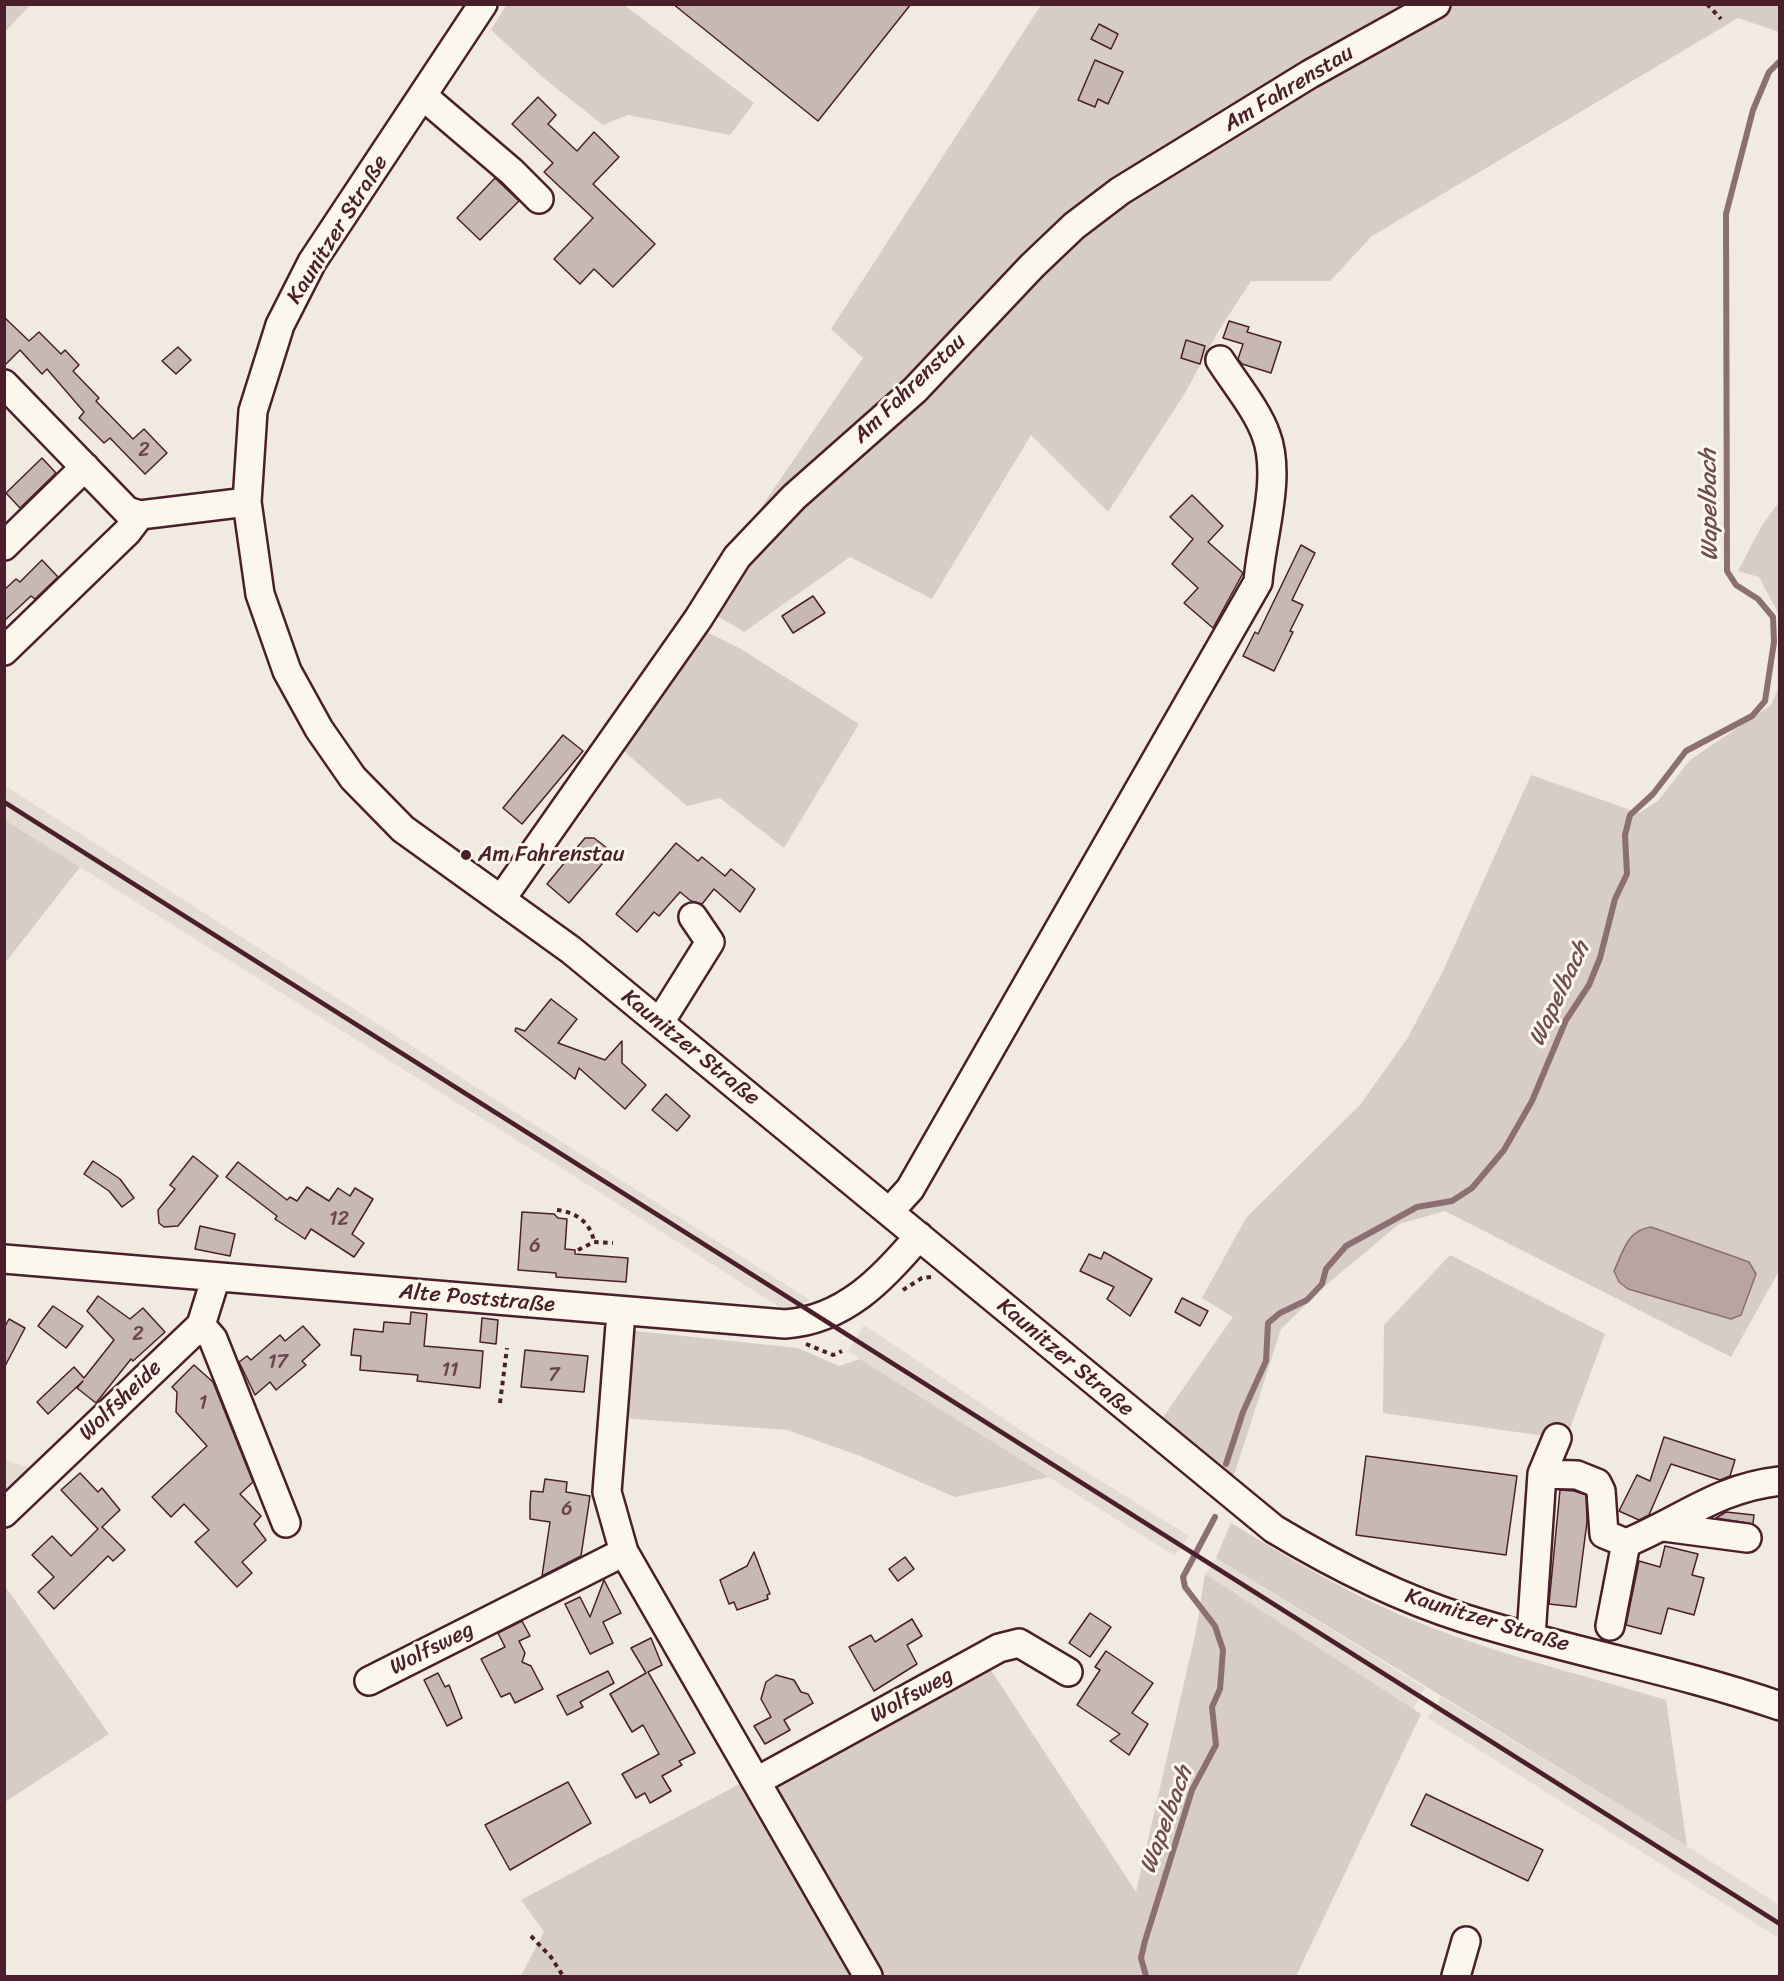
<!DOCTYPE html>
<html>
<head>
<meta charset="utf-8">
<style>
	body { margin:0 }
	#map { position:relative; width:1784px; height:1981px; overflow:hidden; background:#f0eae0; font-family:Sriracha,sans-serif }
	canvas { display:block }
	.frame { position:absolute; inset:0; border:6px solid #4a1f2b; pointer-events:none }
</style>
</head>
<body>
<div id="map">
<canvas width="1784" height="1981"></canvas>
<div class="frame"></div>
</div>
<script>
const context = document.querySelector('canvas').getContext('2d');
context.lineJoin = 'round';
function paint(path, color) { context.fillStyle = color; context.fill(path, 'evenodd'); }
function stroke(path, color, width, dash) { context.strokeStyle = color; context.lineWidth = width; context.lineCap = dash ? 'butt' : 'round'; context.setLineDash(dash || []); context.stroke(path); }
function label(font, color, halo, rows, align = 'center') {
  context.font = font + ' Sriracha,sans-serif'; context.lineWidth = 6; context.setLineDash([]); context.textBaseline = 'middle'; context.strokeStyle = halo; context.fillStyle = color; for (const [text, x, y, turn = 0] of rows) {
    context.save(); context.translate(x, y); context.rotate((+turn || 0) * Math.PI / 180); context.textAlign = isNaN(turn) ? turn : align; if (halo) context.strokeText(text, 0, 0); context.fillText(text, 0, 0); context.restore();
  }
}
const built = new Path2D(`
	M4 785 668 1210 810 1300 795 1308H781L571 1174 5 820Z
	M864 1325 1037 1441 1189 1536 1175 1556 848 1351Z
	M5 1460 35 1469 5 1499Z
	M1216 1558 1425 1688 1413 1709 1205 1574Z
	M1441 1697 1687 1846 1779 1905V1938L1428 1718Z`);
const green = new Path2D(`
	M5 4 30 5 5 32 4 5Z
	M507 4 624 5 754 103 730 135 628 115 603 125 546 80 491 30Z
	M1041 5H1779V32L1738 18 1372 236 1330 281H1251L1219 330 1185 393 1108 512 1031 435 932 599 850 557 744 632 709 611 739 540 863 358 831 329Z
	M1779 502V671V615L1759 577 1738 571 1761 527Z
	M709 633 741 649 859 724 784 848 720 798 687 806 619 747 694 639Z
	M1779 687V1271L1731 1357 1445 1211 1399 1224 1326 1285 1281 1329 1233 1478 1159 1423 1233 1317 1202 1298 1246 1218 1360 1105 1407 1039 1443 971 1531 775 1639 813 1658 801 1690 760 1771 705Z
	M5 820 80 867 5 963Z
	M1450 1255 1605 1334 1566 1439 1383 1413 1384 1325Z
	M626 1330 798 1348 839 1366 860 1359 1049 1477 955 1497 860 1456 787 1430 621 1418Z
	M1231 1523C1281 1553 1330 1583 1383 1607 1473 1649 1571 1671 1666 1700L1687 1846 1216 1558Z
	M1205 1574 1421 1714 1296 1976H878L771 1793 773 1780 987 1664 1136 1892 1196 1631Z
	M5 1586 109 1734 5 1802H4Z
	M747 1780 857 1976H521L544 1932 521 1900Z`);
const water = new Path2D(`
	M1651 1227 1749 1262 1756 1274 1741 1315 1731 1319 1628 1289 1619 1282 1614 1271C1623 1252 1627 1230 1651 1227Z`);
const stream = new Path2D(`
	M1226 1464 1243 1412 1266 1361 1268 1323 1280 1313 1307 1300 1322 1284 1326 1269 1346 1246 1417 1207 1452 1201 1472 1188 1504 1150 1532 1101 1566 1020 1589 985 1600 958 1615 899 1627 874 1625 835 1630 815 1653 794 1686 751 1752 716 1765 701 1774 642 1773 617 1758 599 1736 585 1727 571 1726 214 1753 110 1769 72 1780 61
	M1146 1976 1141 1958 1145 1941 1192 1790 1216 1745 1212 1707 1220 1689 1223 1650 1215 1626 1185 1587 1183 1577 1215 1517`);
const building = new Path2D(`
	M673 4H911L818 121Z
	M1099 24 1118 34 1111 49 1091 39Z
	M1095 60 1123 72 1108 104 1098 99 1095 107 1078 100Z
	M538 97 556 115 548 124 577 151 594 132 619 157 593 184 655 244 613 287 594 269 580 284 554 259 593 218 544 172 553 163 512 124Z
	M495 178 519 201 480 240 457 218Z
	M4 317 29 341 39 332 61 354 65 350 79 365 73 371 99 398 96 401 133 439 144 429 167 453 145 474 110 438 104 443 79 418 84 412 47 369 42 374 20 350 4 366Z
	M1229 321 1249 327 1247 332 1281 342 1271 373 1242 364 1238 359 1243 344 1223 338Z
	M1186 340 1205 346 1200 364 1181 358Z
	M178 347 191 360 176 374 162 361Z
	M42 458 56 473 20 508 6 493Z
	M1192 495 1223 526 1208 542 1243 573 1213 628 1184 603 1198 588 1172 564 1193 539 1170 517Z
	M1301 545 1315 553 1292 600 1303 605 1290 631 1293 632 1274 671 1243 656 1255 632 1258 634Z
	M42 560 58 577 35 599 31 596 4 621V590L16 579 20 582Z
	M813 596 825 613 793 633 782 616Z
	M563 735 583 751 522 824 503 808Z
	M585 838H594L607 848 608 857 569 903 547 884Z
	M676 843 698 861 702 857 725 876 731 869 755 889 740 912 714 889 702 904 691 901 680 892 659 916 654 912 637 932 616 914Z
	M551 999 577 1019 558 1043 605 1060 622 1041V1063L646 1085 625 1109 579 1068 575 1079 515 1031 516 1028 525 1031Z
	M666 1094 690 1116 677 1131 652 1110Z
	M193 1156 218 1176 178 1226 164 1227 159 1223 158 1210 175 1189 170 1185Z
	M93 1161 120 1179 134 1198 122 1207 109 1191 84 1174Z
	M238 1162 287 1200 290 1197 297 1201 307 1187 329 1201 338 1188 350 1196 355 1188 373 1199 352 1234 364 1243 354 1257 311 1229 305 1239 275 1219 277 1216 226 1177Z
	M522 1212 554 1214 558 1218 567 1219 565 1249 575 1250V1254L628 1258 626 1282 556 1277V1273L518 1270Z
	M200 1226 235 1234 230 1256 195 1249Z
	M1104 1252 1152 1279 1130 1316 1107 1299 1114 1287 1080 1271 1089 1254 1101 1259Z
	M98 1296 130 1319 143 1308 165 1332 133 1361 131 1359 96 1403 77 1388 83 1381 48 1414 37 1402 74 1367 84 1378 114 1340 87 1311Z
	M1182 1298 1208 1311 1200 1326 1175 1312Z
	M53 1306 83 1326 66 1348 38 1326Z
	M411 1312 427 1314 424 1346 483 1351 480 1388 417 1381 418 1375 360 1370 361 1356 351 1355 354 1329 383 1332 384 1322 410 1324Z
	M482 1318 498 1320 496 1344 480 1342Z
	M9 1319 25 1328 4 1368V1328Z
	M303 1326 320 1345 302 1361 306 1365 276 1390 270 1382 255 1395 239 1362 247 1356 251 1360 280 1335 285 1341Z
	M525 1350 588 1356 584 1392 521 1387Z
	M194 1365 213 1382 253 1482 240 1494 261 1516 254 1524 266 1540 242 1562 252 1573 237 1587 195 1542 209 1530 184 1504 171 1517 152 1497 207 1446 176 1412 177 1392 172 1387Z
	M1664 1437 1735 1460 1730 1476 1720 1480 1671 1464 1649 1515 1639 1520 1619 1511 1637 1475 1650 1481Z
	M1366 1456 1517 1476 1506 1555 1356 1535Z
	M80 1473 98 1492 102 1488 120 1510 102 1527 125 1550 113 1561 108 1556 54 1609 38 1592 54 1577 32 1555 52 1536 71 1556 98 1529 61 1490Z
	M545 1479 567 1482 566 1492 590 1496 581 1556 542 1576 550 1522 530 1519V1504L531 1491 543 1492Z
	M1560 1490 1574 1491 1586 1495 1587 1522 1576 1607 1549 1604Z
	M1726 1512 1754 1515 1753 1524 1716 1518Z
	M1665 1546 1698 1554 1692 1575 1704 1578 1694 1615 1668 1608 1661 1634 1626 1625 1639 1561 1660 1567Z
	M754 1552 770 1594 767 1595 768 1599 737 1610 734 1602 729 1604 720 1580 747 1566Z
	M905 1557 914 1569 898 1581 889 1569Z
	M604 1580 621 1613 603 1622 613 1643 590 1654 565 1604 580 1597 590 1617Z
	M1090 1613 1111 1627 1090 1657 1069 1643Z
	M912 1619 922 1636 907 1645 917 1664 874 1691 849 1647 871 1635 875 1642Z
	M522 1621 530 1636 519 1641 525 1653 522 1662 531 1666 543 1689 515 1703 510 1693 501 1697 481 1659 505 1647 498 1633Z
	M651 1638 662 1665 648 1672 695 1753 679 1761 682 1765 662 1776 671 1791 650 1803 645 1793 636 1798 622 1774 659 1754 643 1725 632 1732 610 1694 646 1673 631 1648Z
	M1106 1651 1153 1683 1132 1713 1148 1724 1129 1755 1110 1741 1120 1734 1077 1705 1100 1670 1095 1667Z
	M608 1671 614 1683 580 1702 583 1707 567 1715 557 1696Z
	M438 1673 445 1687 449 1685 462 1718 447 1726 424 1680Z
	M776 1675 794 1680 801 1692 808 1694 813 1703 784 1720 790 1730 765 1744 754 1726 771 1717 761 1699 766 1682Z
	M568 1782 591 1823 510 1870 485 1825Z
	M1426 1794 1543 1850 1528 1881 1411 1825Z`);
const path = new Path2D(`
	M1707 4 1721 19
	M557 1210C576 1212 591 1223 594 1242
	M578 1250 594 1242 613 1243
	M903 1290 922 1278 931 1277
	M806 1344 833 1355 842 1351
	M500 1403 507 1348
	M531 1936 551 1957 563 1976`);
const minor = new Path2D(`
	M483 4 312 262 280 325 253 411 247 502 260 594 287 671 319 729 353 778 403 829 571 950 1274 1529C1334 1565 1397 1597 1463 1618 1567 1651 1676 1670 1780 1706
	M423 96 512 172 539 199
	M4 384 127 511 140 515 247 502
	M4 546 85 467
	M4 651 127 532 140 515
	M502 898 698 619 737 557 794 497 915 390 1032 266 1074 226 1120 191 1310 74 1436 4
	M660 1022 710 942 693 917
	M890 1211 910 1189 1258 582C1261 539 1282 477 1266 435 1258 411 1234 382 1220 360
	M4 1259 785 1324C844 1320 883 1279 919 1236
	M621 1312 607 1492 624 1552 868 1976
	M201 1325 213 1339 286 1523
	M1542 1474 1557 1438
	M4 1513 201 1325 216 1277
	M1664 1527 1747 1538
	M1610 1626 1626 1543C1682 1520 1717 1488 1780 1481
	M1531 1636 1542 1474 1577 1475 1597 1483 1601 1491 1604 1534 1626 1543
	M369 1681 624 1552
	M757 1781 999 1648 1019 1643 1068 1672
	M1456 1976 1466 1941`);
const rail = new Path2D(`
	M4 802 1780 1924`);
const markers = [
	[466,855,6,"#4a1f2b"]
];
const numberNames = [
	["2",144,451],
	["12",339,1220],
	["6",535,1247],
	["2",138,1335],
	["17",278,1363],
	["11",450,1371],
	["7",554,1376],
	["1",203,1404],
	["6",567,1510]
];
const streetNames = [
	["Am Fahrenstau",1289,89,-31],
	["Kaunitzer Straße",338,230,-58],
	["Am Fahrenstau",910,389,-44],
	["Kaunitzer Straße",690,1048,39],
	["Alte Poststraße",477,1299,5],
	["Kaunitzer Straße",1065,1358,40],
	["Wolfsheide",121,1401,-44],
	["Kaunitzer Straße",1487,1621,17],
	["Wolfsweg",432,1649,-27],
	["Wolfsweg",912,1696,-29]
];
const poiNames = [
	["Am Fahrenstau",478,855]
];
const waterNames = [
	["Wapelbach",1710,505,-91],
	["Wapelbach",1560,994,-65],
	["Wapelbach",1167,1820,-70]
];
paint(built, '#e4dbd2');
paint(green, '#d8ccc6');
paint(water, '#b8a4a2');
stroke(water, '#8c6f72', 1.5);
stroke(stream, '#8c6f72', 6);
paint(building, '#c8b8b3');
stroke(building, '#4a1f2b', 1.5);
stroke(minor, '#4a1f2b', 32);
stroke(path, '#4a1f2b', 4, [4.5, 4.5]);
stroke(minor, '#fbf7ec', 27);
stroke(rail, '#4a1f2b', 4.5);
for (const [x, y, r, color] of markers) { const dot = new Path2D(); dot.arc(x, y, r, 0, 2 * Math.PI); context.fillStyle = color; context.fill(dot); stroke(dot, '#fbf7ec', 2); }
label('20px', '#6a454d', null, numberNames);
label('22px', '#4a1f2b', '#fbf7ec', streetNames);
label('22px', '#4a1f2b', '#fbf7ec', poiNames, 'left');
label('italic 24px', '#704e55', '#fbf7ec', waterNames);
</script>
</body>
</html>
